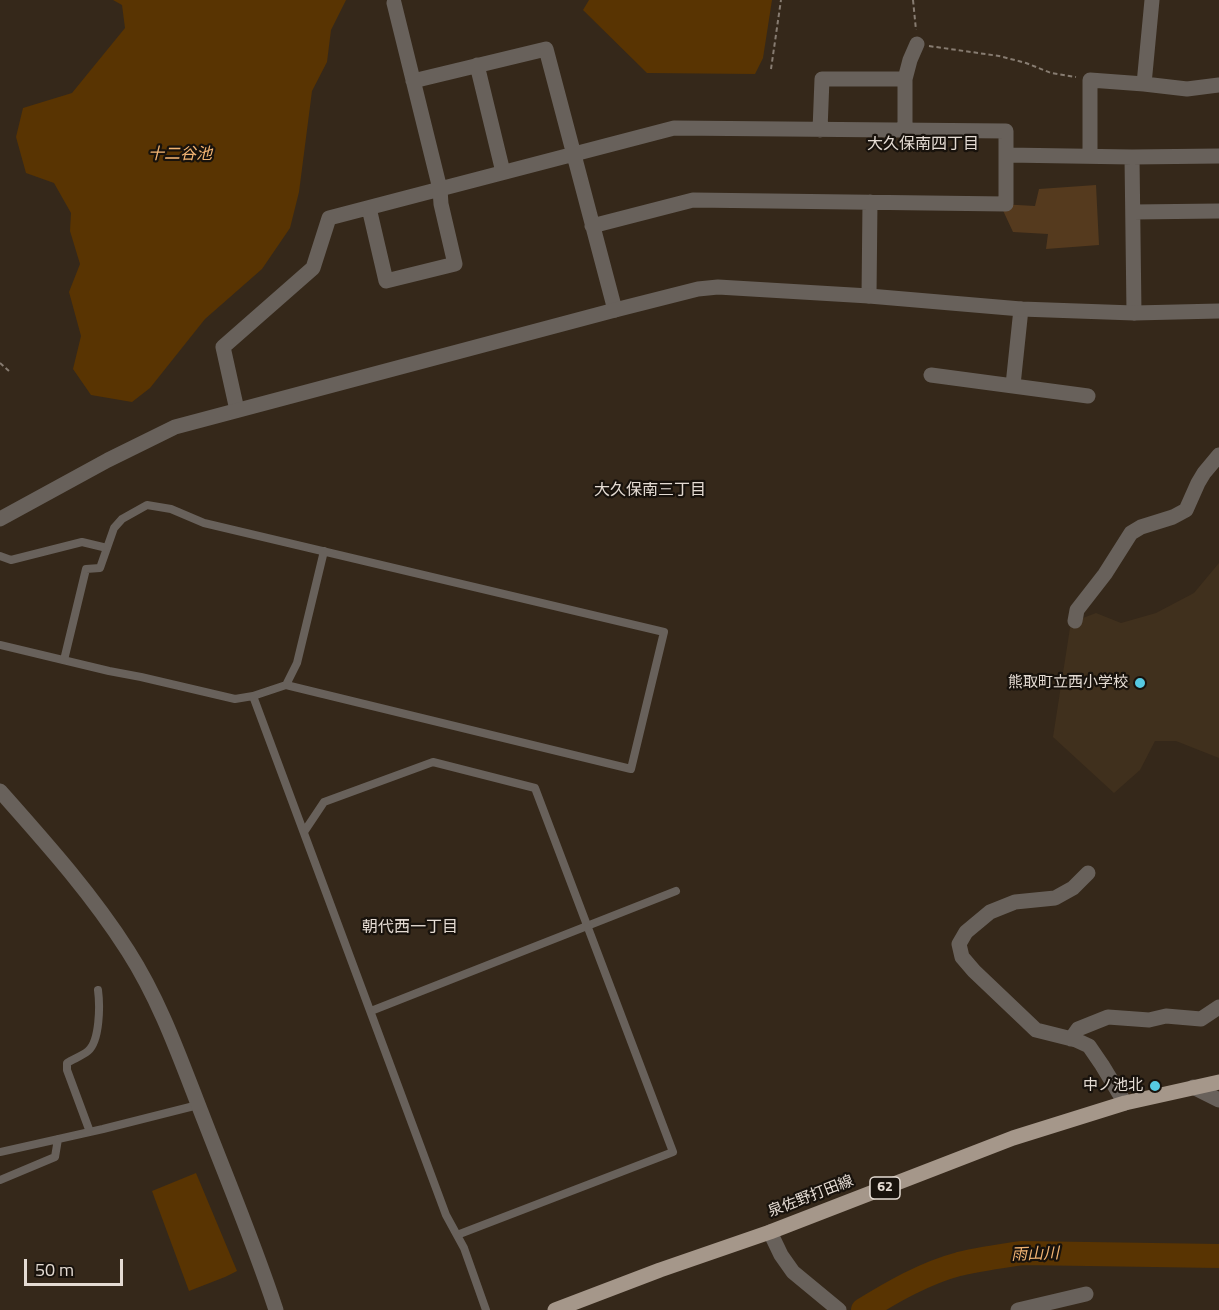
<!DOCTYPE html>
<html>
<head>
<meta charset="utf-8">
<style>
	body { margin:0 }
	#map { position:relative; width:1219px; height:1310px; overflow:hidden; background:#35281a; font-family:"Titillium Web",sans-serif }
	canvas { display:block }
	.scale { position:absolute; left:24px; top:1259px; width:99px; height:27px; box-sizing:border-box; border:3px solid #e4dbd3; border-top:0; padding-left:8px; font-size:18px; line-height:21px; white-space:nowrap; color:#e4dbd3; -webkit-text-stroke:4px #18120c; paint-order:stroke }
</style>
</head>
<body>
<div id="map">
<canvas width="1219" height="1310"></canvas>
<div class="scale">50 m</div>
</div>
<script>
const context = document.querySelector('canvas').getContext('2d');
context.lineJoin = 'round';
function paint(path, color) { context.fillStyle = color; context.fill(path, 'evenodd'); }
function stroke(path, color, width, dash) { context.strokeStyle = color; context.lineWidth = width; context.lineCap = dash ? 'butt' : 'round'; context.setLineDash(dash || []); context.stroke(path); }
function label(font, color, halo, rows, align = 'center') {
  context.font = font + ' "Titillium Web","Noto Sans JP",sans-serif'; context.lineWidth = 4.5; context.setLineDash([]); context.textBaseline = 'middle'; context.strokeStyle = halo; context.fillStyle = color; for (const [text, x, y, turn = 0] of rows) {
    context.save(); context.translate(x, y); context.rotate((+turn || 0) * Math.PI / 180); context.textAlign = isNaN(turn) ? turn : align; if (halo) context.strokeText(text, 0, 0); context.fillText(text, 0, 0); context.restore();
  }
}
const built = new Path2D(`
	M1219 563V758L1176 741H1155L1140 770 1114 793 1053 737 1070 628 1075 621 1096 613 1121 623 1156 613 1194 593Z`);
const green = new Path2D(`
	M1096 185 1099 245 1046 249 1048 234 1013 232 1000 204 1035 206 1039 189Z`);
const water = new Path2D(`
	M113 0H346L331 30 327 62 312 91 299 192 290 228 262 269 205 319 150 388 132 402 91 395 73 369 81 336 69 292 80 264 70 231 71 213 54 183 26 173 16 137 23 108 72 93 125 28 122 5Z
	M589 0H772L763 58 755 74 647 73 583 10Z
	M196 1173 237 1271 225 1277 189 1291 152 1191Z`);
const river = new Path2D(`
	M863 1310C892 1292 925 1273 959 1264 980 1259 1001 1256 1022 1253L1219 1256`);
const path = new Path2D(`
	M913 0 916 30
	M929 46 999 56 1026 63 1051 73 1076 77
	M771 69 781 0
	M0 363 9 371`);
const service = new Path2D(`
	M0 556 11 560 82 542 107 548
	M0 645 109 671 141 677 235 699 253 696 446 1215 464 1248 486 1310
	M64 660 86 569 100 568 114 528 122 519 147 505 171 509 204 523 664 632 631 769 286 685 253 696
	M286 685 297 663 324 551
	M304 832 324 802 433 762 535 788 673 1152 457 1235
	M371 1011 676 891
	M90 1132 67 1070V1063C73 1059 82 1056 88 1051 100 1041 100 1005 98 990
	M0 1152 103 1129 198 1105
	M0 1180 55 1157 58 1139`);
const minor = new Path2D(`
	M394 3 440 189 674 128 1006 131V204L693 200 592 226
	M477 65 503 172
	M905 79 910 60 917 44
	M413 81 546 49 615 310
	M1144 84 1152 0
	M820 130 822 79H905V131
	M1007 155 1132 157 1219 156
	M1090 156V80L1144 84 1187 89 1219 85
	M1132 157 1134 313
	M1133 212 1219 211
	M869 296 870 202
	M931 375 1088 396
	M1013 385 1021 309
	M237 410 223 347 313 268 329 218 440 189 441 204 455 264 386 281 369 208
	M1075 621 1077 610 1105 574 1131 533 1141 527 1173 517 1186 510 1198 483 1204 473 1219 455
	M1088 873 1073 888 1055 898 1015 902 990 912 966 932 959 944 962 957 974 971 1036 1030 1076 1040 1089 1046 1102 1065 1125 1103
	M1071 1039 1078 1029 1108 1017 1149 1020 1166 1016 1201 1019 1219 1007
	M1193 1087 1219 1100
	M1018 1310 1086 1294`);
const tertiary = new Path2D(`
	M0 519 108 460 175 427 615 310 698 289 718 287 869 296 1021 309 1134 313 1219 311
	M0 791C46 843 91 893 128 951 162 1004 182 1064 205 1122 229 1184 255 1246 276 1310
	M770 1232 781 1255 793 1272 839 1310`);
const primary = new Path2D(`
	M555 1310 660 1270 770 1232 1013 1138 1125 1103 1219 1082`);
const markers = [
	[1140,683,6,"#56c9e1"],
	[1155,1086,6,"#56c9e1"]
];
const shields = [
	[885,1188,30]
];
const shieldNames = [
	["62",885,1188]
];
const poiNames = [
	["熊取町立西小学校",1128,683],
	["中ノ池北",1143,1086]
];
const streetNames = [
	["泉佐野打田線",811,1197,-21]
];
const neighbourhoodNames = [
	["大久保南四丁目",923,145],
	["大久保南三丁目",650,491],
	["朝代西一丁目",410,928]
];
const waterNames = [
	["十二谷池",180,155],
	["雨山川",1035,1255,-2]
];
paint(built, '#40301d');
paint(green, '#553a1e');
paint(water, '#593402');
stroke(river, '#593402', 24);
stroke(path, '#877c71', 2, [4.5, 3]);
stroke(service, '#68615b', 8);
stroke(minor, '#68615b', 15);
stroke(tertiary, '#68615b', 15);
stroke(primary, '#a5978a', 15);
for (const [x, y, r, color] of markers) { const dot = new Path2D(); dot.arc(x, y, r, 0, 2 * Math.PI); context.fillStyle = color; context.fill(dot); stroke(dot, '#18120c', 2); }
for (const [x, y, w] of shields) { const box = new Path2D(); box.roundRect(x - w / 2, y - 11, w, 22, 4.5); context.fillStyle = '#18120c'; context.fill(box); stroke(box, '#e4dbd3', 1.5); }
label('bold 14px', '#e4dbd3', null, shieldNames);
label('15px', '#e4dbd3', '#18120c', poiNames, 'right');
label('15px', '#e4dbd3', '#18120c', streetNames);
label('16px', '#e4dbd3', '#18120c', neighbourhoodNames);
label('italic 16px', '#f2b473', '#18120c', waterNames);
</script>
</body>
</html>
